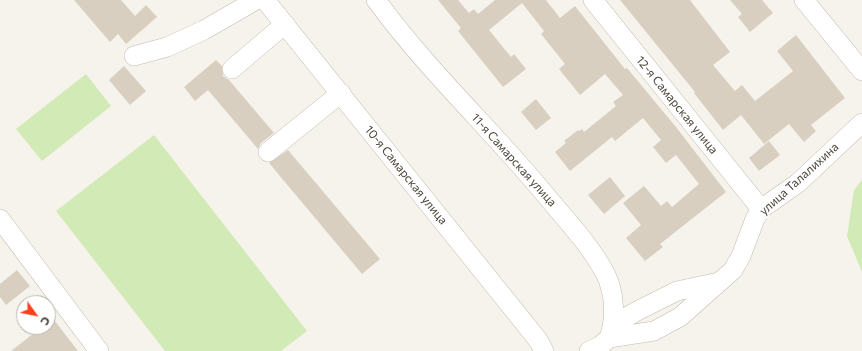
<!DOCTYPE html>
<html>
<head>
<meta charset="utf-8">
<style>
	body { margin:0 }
	#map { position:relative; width:862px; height:351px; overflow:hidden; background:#f6f3ec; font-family:Commissioner,sans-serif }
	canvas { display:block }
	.north { position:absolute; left:16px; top:295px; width:40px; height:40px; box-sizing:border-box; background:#fff; border:1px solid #b7b4b0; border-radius:50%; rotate:123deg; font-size:11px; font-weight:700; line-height:16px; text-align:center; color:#4b4439 }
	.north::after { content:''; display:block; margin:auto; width:14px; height:18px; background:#fc3f1d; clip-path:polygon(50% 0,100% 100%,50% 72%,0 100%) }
</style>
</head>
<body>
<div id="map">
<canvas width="862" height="351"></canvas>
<div class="north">С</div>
</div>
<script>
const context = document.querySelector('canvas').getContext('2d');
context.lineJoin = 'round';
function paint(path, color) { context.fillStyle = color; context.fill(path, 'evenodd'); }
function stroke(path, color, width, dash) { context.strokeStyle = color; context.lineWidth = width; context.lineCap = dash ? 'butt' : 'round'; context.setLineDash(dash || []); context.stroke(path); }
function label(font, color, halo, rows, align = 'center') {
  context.font = font + ' Commissioner,sans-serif'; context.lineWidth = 3.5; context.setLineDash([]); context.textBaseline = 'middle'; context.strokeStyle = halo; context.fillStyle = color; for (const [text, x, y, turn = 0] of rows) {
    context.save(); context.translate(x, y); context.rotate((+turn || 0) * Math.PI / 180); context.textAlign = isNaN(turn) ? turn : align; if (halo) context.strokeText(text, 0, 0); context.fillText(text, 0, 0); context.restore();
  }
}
const green = new Path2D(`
	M86 74 111 106 42 161 16 129Z
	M154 135 307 331 281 351H165L56 211Z
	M862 180V272L847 236 854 190Z`);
const building = new Path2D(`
	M74 0H121L135 16 146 5 157 17 126 44 118 34 110 42Z
	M438 0H458L469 13 474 9 478 14 495 0H546L560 18 575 6 625 69 627 68 676 127 726 192 660 244 663 247 645 261 626 238 641 225 623 203 644 186 661 206 667 201 672 207 699 184 676 155 666 163 653 147 661 140 643 118 615 141 612 137 570 171 555 152 566 143 564 141 578 130 579 131 582 129 584 132 616 106 613 102 623 95 605 74 580 95 559 69 565 64 541 34 544 31 522 3 489 30 511 57 514 54 526 69 503 87 458 31 461 28Z
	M620 0H690L730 52 713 65 735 91 742 85 755 101 793 71 777 51 796 35 845 98 811 125 816 131 804 142 789 124 764 144 741 115 723 130 694 93 695 92Z
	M730 0H762L773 13 750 32 738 17 742 14Z
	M216 60 222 66 223 76 229 80 274 133 261 143 258 149 208 90 195 101 184 87Z
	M124 66 146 91 130 105 109 80Z
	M536 99 551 118 536 130 521 112Z
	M769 141 780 155 759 171 749 158Z
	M288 150 380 259 362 274 269 163Z
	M610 177 625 196 604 214 588 195Z
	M17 270 30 286 6 305 0 297V284Z
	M48 312 78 351H11L34 333 29 327H48Z`);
const minor = new Path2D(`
	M265 0 538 340 544 351
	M376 0C428 71 493 131 548 198 568 222 590 245 605 273 615 292 616 318 609 338
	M593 0 761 209
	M804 0 862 71
	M134 56 167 47 204 30 256 0
	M232 69 285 24
	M268 152 341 93
	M0 219 99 351
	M613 325 637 311 677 291 719 282
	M589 351 600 346 609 338 654 331 680 317 733 270 741 256 755 219 761 209 798 183 862 123`);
const streetNames = [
	["12-я Самарская улица",677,105,51],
	["11-я Самарская улица",514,160,48],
	["10-я Самарская улица",406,175,51],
	["улица Талалихина",799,179,-42]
];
paint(green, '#d2eab5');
paint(building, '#d8cfc1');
stroke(minor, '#c2bbae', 20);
stroke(minor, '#fff', 19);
label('12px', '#4b4439', '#fff', streetNames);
</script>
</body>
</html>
